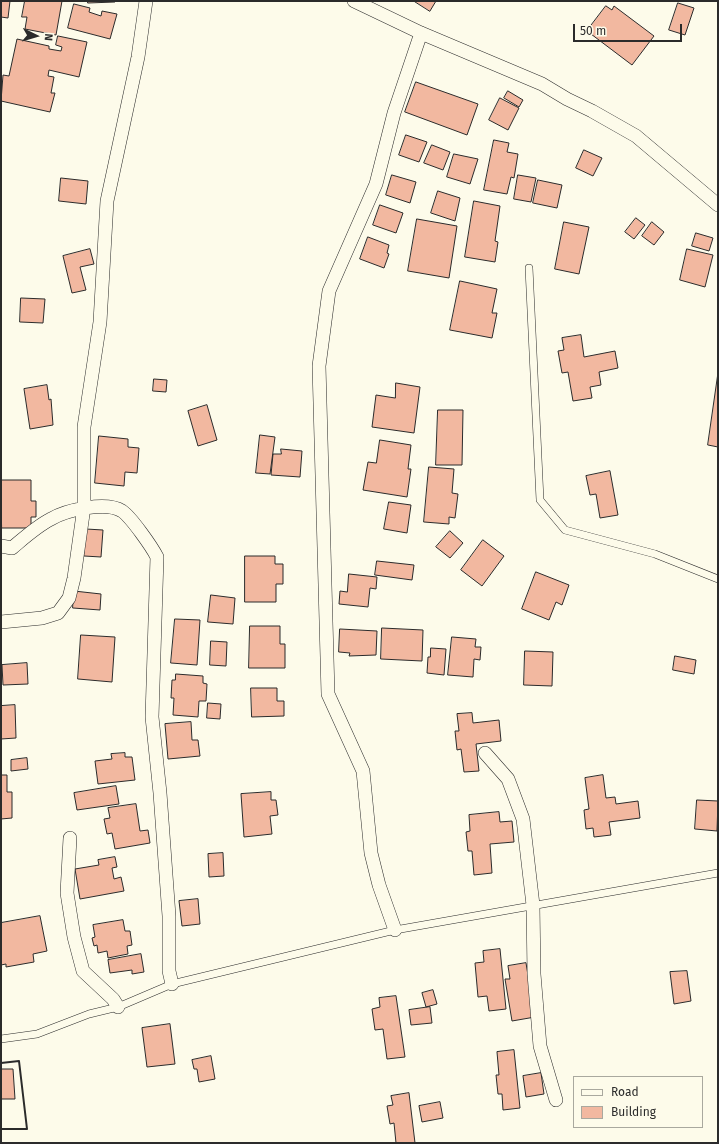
<!DOCTYPE html>
<html>
<head>
<meta charset="utf-8">
<style>
	body { margin:0 }
	#map { position:relative; width:719px; height:1144px; overflow:hidden; background:#fdfbea; font-family:"Fira Sans",sans-serif }
	canvas { display:block }
	.frame { position:absolute; inset:0; border:2px solid #2b2b2b; pointer-events:none }
	.legend { position:absolute; left:573px; top:1076px; width:130px; height:52px; box-sizing:border-box; background:#fdfbea; border:1px solid #a9a89e; margin:0; padding:5px 7px; list-style:none; font-size:12px; color:#2b2b2b }
	.legend li { display:flex; align-items:center; gap:8px; height:20px }
	.legend b { width:20px; border:1px solid #a9a89e }
	.north { position:absolute; left:16px; top:16px; width:40px; height:40px; -webkit-text-stroke:3px #fdfbea; paint-order:stroke; rotate:95deg; font-size:11px; font-weight:700; line-height:16px; text-align:center; color:#2b2b2b }
	.north::after { content:''; display:block; margin:auto; width:14px; height:18px; background:#2b2b2b; clip-path:polygon(50% 0,100% 100%,50% 72%,0 100%) }
	.scale { position:absolute; left:573px; top:24px; width:109px; height:18px; box-sizing:border-box; border:2px solid #2b2b2b; border-top:0; padding-left:5px; font-size:12px; line-height:14px; white-space:nowrap; color:#2b2b2b; -webkit-text-stroke:3px #fdfbea; paint-order:stroke }
</style>
</head>
<body>
<div id="map">
<canvas width="719" height="1144"></canvas>
<div class="frame"></div>
<ul class="legend">
<li><b style="height:5px;background:#fdfbea"></b>Road</li>
<li><b style="height:11px;background:#f2b8a0"></b>Building</li>
</ul>
<div class="north">N</div>
<div class="scale">50 m</div>
</div>
<script>
const context = document.querySelector('canvas').getContext('2d');
context.lineJoin = 'round';
function paint(path, color) { context.fillStyle = color; context.fill(path, 'evenodd'); }
function stroke(path, color, width, dash) { context.strokeStyle = color; context.lineWidth = width; context.lineCap = dash ? 'butt' : 'round'; context.setLineDash(dash || []); context.stroke(path); }
const building = new Path2D(`
	M1 1H10L8 18 1 17Z
	M25 1H62L56 35 25 29 27 17H22Z
	M88 1H115V2L88 3Z
	M414 1H436L430 11Z
	M678 3 694 8 685 35 669 30Z
	M74 4 90 8 89 12 101 16 102 11 117 14 110 39 68 28Z
	M606 6 612 10 614 6 654 36 632 65 587 31Z
	M58 36 87 42 79 77 49 70 48 76 54 77 51 93H55L50 112 1 101 3 75 9 76 17 39 49 46V49L61 51 62 47 56 45Z
	M416 82 478 104 467 135 405 112Z
	M508 91 523 100 519 107 504 98Z
	M500 98 519 108 508 130 489 120Z
	M406 135 427 142 419 162 399 155Z
	M494 140 509 143 507 152 518 154 514 178 511 177 507 194 484 190Z
	M432 145 450 152 443 170 424 163Z
	M584 150 602 158 593 176 576 168Z
	M454 154 478 159 470 184 447 177Z
	M392 175 416 182 410 203 386 195Z
	M518 175 536 178 531 202 514 199Z
	M61 178 88 181 86 204 59 201Z
	M538 180 562 185 557 208 533 203Z
	M438 191 460 198 455 221 431 213Z
	M474 201 500 206 495 241 498 242 495 262 465 257Z
	M380 205 403 213 396 233 373 225Z
	M636 218 645 225 634 239 625 232Z
	M417 219 457 226 449 278 408 271Z
	M564 222 589 227 579 274 555 269Z
	M652 222 664 232 654 245 642 236Z
	M696 233 713 238 709 251 692 246Z
	M368 237 389 245 387 253 389 254 384 268 360 259Z
	M90 249 94 264 80 267 86 290 72 293 63 256Z
	M687 249 713 255 705 287 680 280Z
	M460 281 497 289 492 313H497L492 338 450 330Z
	M21 298 45 299 43 323 20 322Z
	M581 335 584 357 615 351 618 368 599 372 601 385 590 387 592 398 573 401 568 372 562 373 558 351 564 350 562 338Z
	M718 373V447L708 445Z
	M154 379 167 380 166 392 153 391Z
	M396 383 420 387 414 433 372 427 376 395 395 398Z
	M47 385 49 400 51 399 53 425 30 429 24 389Z
	M207 405 217 440 198 446 188 411Z
	M438 410H463L462 465H436Z
	M260 435 275 437 270 474 256 473Z
	M99 436 128 439V447L139 448 137 473 125 472 124 486 95 483Z
	M380 440 411 445 408 469H411L407 497 363 490 368 462 376 463Z
	M281 449 302 451 300 477 271 475 273 454H281Z
	M429 467 454 469 452 493 458 494 455 518 449 517V524L424 522Z
	M610 471 618 515 600 518 596 494 590 495 586 476Z
	M1 480H31V501H36V517H31V528H2Z
	M389 502 411 505 407 533 384 529Z
	M86 529 103 530 101 557 84 556Z
	M450 531 463 543 450 558 436 547Z
	M483 540 504 556 482 586 461 570Z
	M245 556H275V564H283V584H276V602H245Z
	M377 561 414 565 412 580 375 575Z
	M536 572 569 585 562 605 556 602 549 620 522 609Z
	M349 574 377 577 376 589 370 588 368 607 339 604 340 591 347 592Z
	M74 591 101 594 100 610 73 608Z
	M211 595 235 598 233 624 208 622Z
	M175 619 200 620 197 665 171 663Z
	M250 626H280V644H285V668H249Z
	M382 628 423 630 422 661 381 659Z
	M340 629 377 631 376 655 349 656 350 653 339 652Z
	M81 635 115 637 112 682 78 679Z
	M452 637 476 639 475 647H481L480 660 474 659 473 677 448 675Z
	M211 641 227 642 226 666 210 665Z
	M431 648 446 649 444 675 427 673 428 657H430Z
	M525 651 553 652 552 686 524 685Z
	M675 656 696 660 694 674 673 670Z
	M27 663 28 684 3 685 2 665Z
	M176 674 203 676V683L207 684 206 701H199L198 717 173 715 174 698H171L172 680H175Z
	M251 688H277V701H284V716L252 717Z
	M208 703 221 704 220 719 207 718Z
	M15 705 16 738 1 739V706Z
	M472 713 473 723 499 720 501 741 476 744 479 771 464 772 461 749 457 750 455 731H459L457 714Z
	M191 722 192 740H198L200 756 168 759 165 724Z
	M125 753V757H132L135 780 98 784 95 761 112 759 111 754Z
	M27 758 28 769 11 771V760Z
	M1 775H7V792H12V818L1 819Z
	M603 775 606 798 615 797 616 804 638 801 640 818 609 822 611 835 594 837 593 828 586 829 584 810 589 809 585 778Z
	M116 786 119 804 77 810 74 793Z
	M271 792V800H276L278 815 270 816 272 834 244 837 241 794Z
	M697 800 718 801 717 831 695 829Z
	M136 804 140 831 148 830 150 843 115 849 112 833 107 834 104 819 110 818 108 808Z
	M499 812 500 822 512 821 514 842 490 844 492 873 474 875 472 851H468L466 832 470 831 469 815Z
	M223 853 224 876 209 877 208 854Z
	M115 857 117 867 112 868 114 879 121 877 124 891 80 899 75 869 99 865 98 860Z
	M198 899 200 924 182 926 179 901Z
	M40 916 47 951 33 954 34 962 6 967V964L1 965V923Z
	M123 920 125 931H130L132 945 127 946 128 954 108 958 107 951 98 953 97 945 94 946 92 938 95 937 93 925Z
	M500 949 506 1009 489 1011 487 996 478 997 475 963 484 962 483 951Z
	M141 954 144 972 132 974V970L110 973 108 960Z
	M526 963 535 1017 512 1021 505 979H510L508 966Z
	M687 971 691 1001 674 1004 670 972Z
	M433 990 437 1004 426 1007 422 993Z
	M396 996 405 1057 387 1059 383 1029 375 1030 372 1009 380 1007 379 998Z
	M430 1007 432 1023 411 1025 409 1010Z
	M170 1024 175 1064 147 1067 142 1028Z
	M514 1050 520 1108 503 1110 502 1094H498L496 1075H499L497 1052Z
	M211 1056 215 1079 199 1082 197 1069H194L192 1060Z
	M1 1069H13L15 1099H1Z
	M541 1073 544 1094 526 1097 523 1076Z
	M409 1093 415 1143H396L394 1123 390 1124 387 1106 393 1105 391 1096Z
	M440 1102 443 1118 422 1122 419 1106Z`);
const service = new Path2D(`
	M529 268 540 500 565 530 655 554 718 579
	M1 1039 37 1034 89 1014 118 1007 172 984 395 930 718 873`);
const minor = new Path2D(`
	M354 1 421 33 542 84 567 99 592 111 636 136 718 205
	M1 546 12 548C24 538 37 526 51 519 66 510 106 501 122 511 131 517 152 547 157 557L152 717 160 793 169 916V971L172 984
	M1 622 42 618 58 613 69 598 74 578 84 507V427L100 322 107 201 138 57 146 1
	M485 753 508 779 523 819 533 905 534 974 540 1046 556 1100
	M70 838 67 893 74 937 83 971 113 999 118 1007
	M395 930 379 885 371 853 363 771 328 694 319 366 329 291 376 184 394 113 421 33`);
const wall = new Path2D(`
	M1 1063 19 1061 27 1129H1`);
paint(building, '#f2b8a0');
stroke(building, '#2b2b2b', 1);
stroke(service, '#2b2b2b', 8);
stroke(minor, '#2b2b2b', 14);
stroke(service, '#fdfbea', 7);
stroke(minor, '#fdfbea', 13);
stroke(wall, '#2b2b2b', 2);
</script>
</body>
</html>
